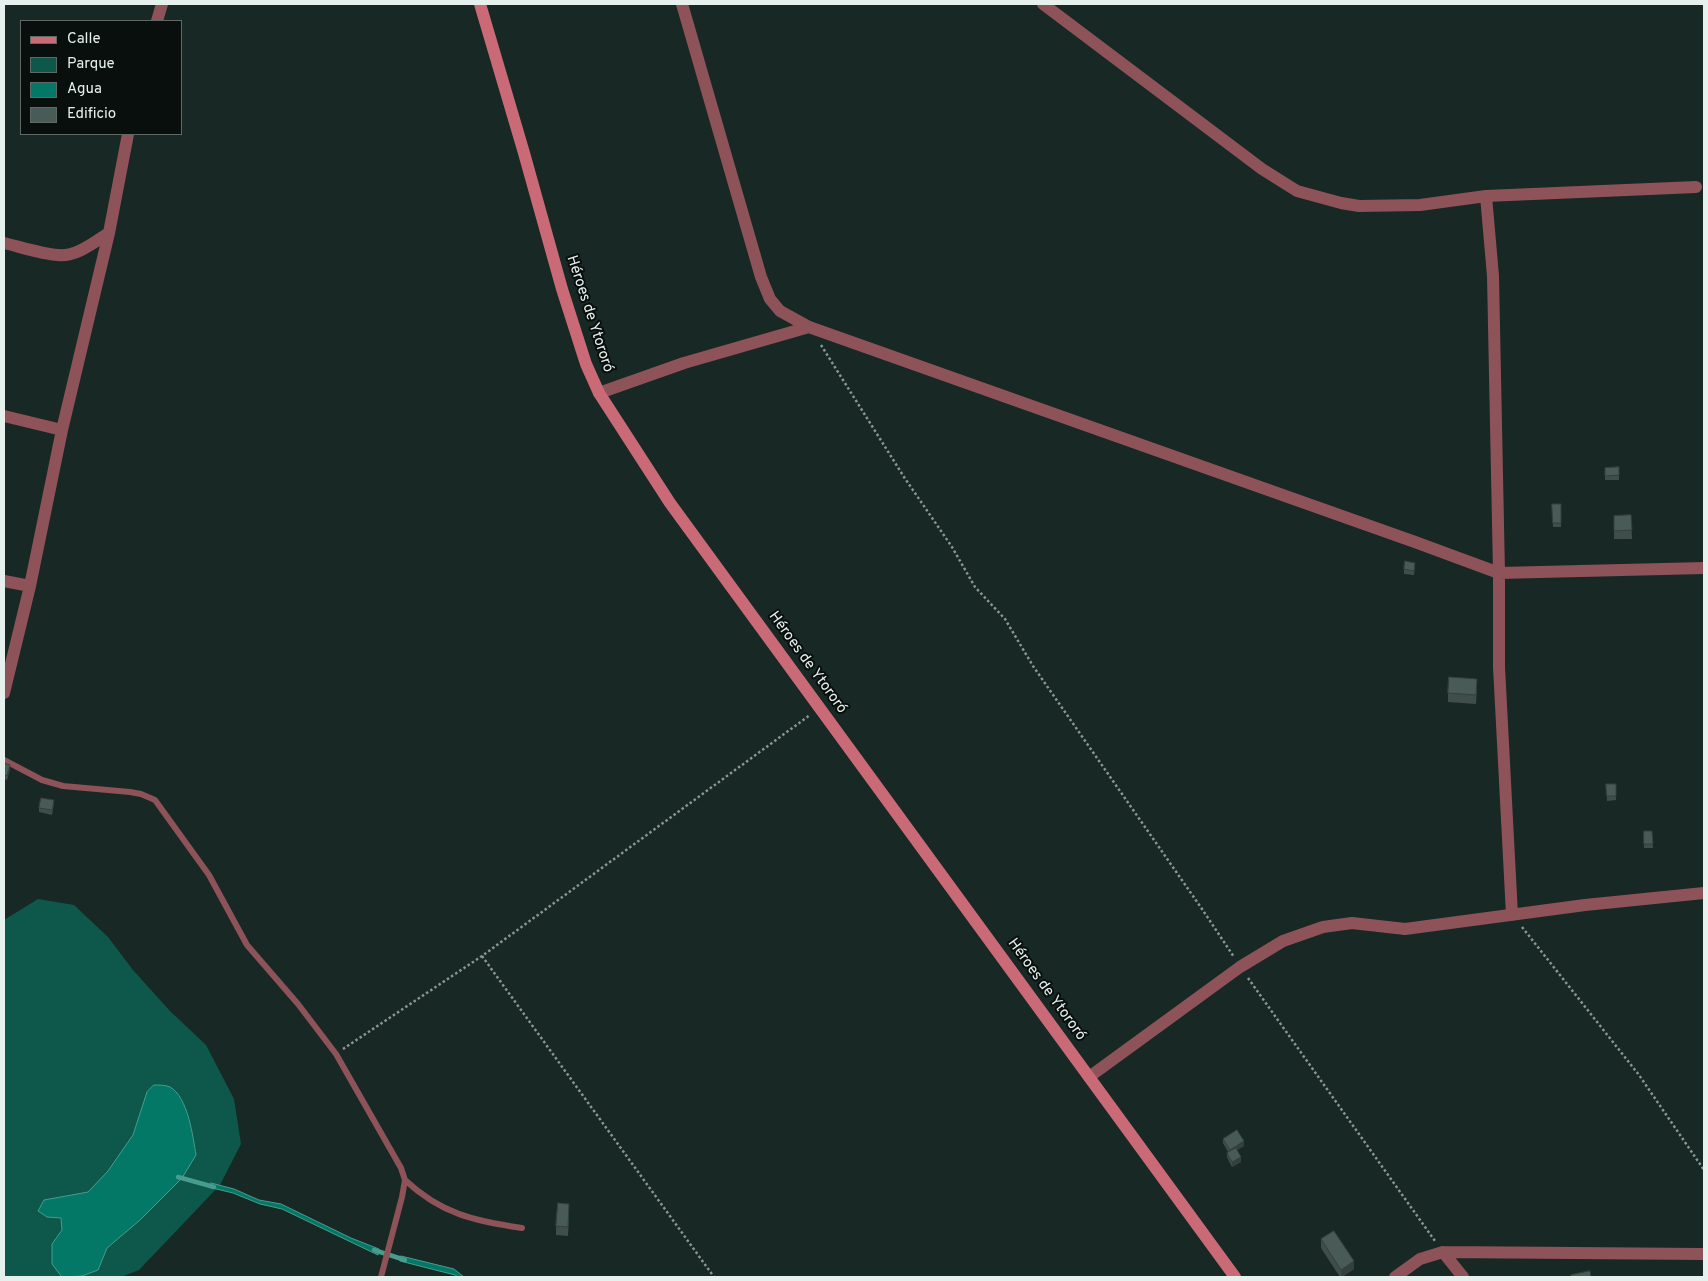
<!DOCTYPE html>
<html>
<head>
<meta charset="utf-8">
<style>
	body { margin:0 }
	#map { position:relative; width:1708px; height:1281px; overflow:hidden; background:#182824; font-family:Overpass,sans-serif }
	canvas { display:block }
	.frame { position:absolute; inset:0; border:5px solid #e6f0ed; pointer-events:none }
	.legend { position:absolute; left:20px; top:20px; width:162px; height:115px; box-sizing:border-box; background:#080f0d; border:1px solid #616967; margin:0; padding:6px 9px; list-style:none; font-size:15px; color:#e6f0ed }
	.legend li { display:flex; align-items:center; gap:10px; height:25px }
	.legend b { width:25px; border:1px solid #616967 }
</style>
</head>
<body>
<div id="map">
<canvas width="1708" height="1281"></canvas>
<div class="frame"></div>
<ul class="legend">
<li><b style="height:6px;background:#c96a76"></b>Calle</li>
<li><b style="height:14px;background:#0d584a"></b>Parque</li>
<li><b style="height:14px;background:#037866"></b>Agua</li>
<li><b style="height:14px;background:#495b56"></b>Edificio</li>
</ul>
</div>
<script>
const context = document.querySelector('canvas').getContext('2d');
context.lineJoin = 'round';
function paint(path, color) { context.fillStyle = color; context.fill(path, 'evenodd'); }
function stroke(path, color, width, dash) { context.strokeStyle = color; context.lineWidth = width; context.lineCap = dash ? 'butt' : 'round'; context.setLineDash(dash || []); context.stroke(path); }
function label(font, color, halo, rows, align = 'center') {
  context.font = font + ' Overpass,sans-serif'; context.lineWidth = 4; context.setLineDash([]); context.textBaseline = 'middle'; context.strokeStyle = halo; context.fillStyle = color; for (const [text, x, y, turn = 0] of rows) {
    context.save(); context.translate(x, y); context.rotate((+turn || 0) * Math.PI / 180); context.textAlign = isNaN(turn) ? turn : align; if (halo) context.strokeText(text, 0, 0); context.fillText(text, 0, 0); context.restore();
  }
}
const green = new Path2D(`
	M38 899 74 905 108 937 133 970 170 1011 206 1045 234 1099 241 1144 220 1185 139 1270 121 1277H4V920Z`);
const water = new Path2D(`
	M154 1085C159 1085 166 1085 170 1087 188 1097 193 1137 196 1155L182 1178 140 1220 107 1248 98 1270 82 1276 62 1277 52 1264V1244L62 1230 61 1218 47 1217 38 1211 44 1200 88 1192 108 1171 133 1135 147 1092Z
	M211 1183 234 1189 259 1200 281 1204 351 1238 379 1249 378 1255 282 1209 260 1204 233 1193 208 1187Z
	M401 1256 454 1269 464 1277H458L455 1275 400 1261Z`);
const stream = new Path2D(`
	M178 1177 214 1187
	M374 1250 405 1260`);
const path = new Path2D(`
	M821 345 904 477 952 547 975 587 1005 619 1033 666 1202 909 1234 957
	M1522 927 1639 1075 1704 1170
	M482 956 714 1277
	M1248 978 1435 1241
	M343 1049 482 956 810 715`);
const service = new Path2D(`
	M4 760 42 780 63 786 130 792 141 794 155 800 209 875 247 945 298 1004 336 1054 401 1168 405 1180 402 1197 381 1277
	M405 1180C441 1214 475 1221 522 1228`);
const minor = new Path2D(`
	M682 4 761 277 770 299 780 311 809 327 1415 542 1499 573 1704 568
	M1043 4 1262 169 1297 191 1341 203 1359 206 1420 205 1486 196 1696 187
	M157 21 162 4
	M1486 196 1493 276 1499 573V667L1512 915
	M4 243C21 247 41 254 58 255 77 257 94 242 109 233
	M599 393 684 363 809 327
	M4 416 62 430
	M4 581 30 586
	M4 693 30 586 62 430 109 233 128 134
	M1089 1077 1240 967 1283 941 1323 927 1352 923 1405 929 1585 905 1704 893
	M1443 1252 1463 1277
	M1395 1277 1420 1259 1443 1252 1704 1254`);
const secondary = new Path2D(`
	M480 4 524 153 562 289 586 364 599 393 670 503 1235 1277`);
const wall = new Path2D(`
	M1605 468 1619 475V480H1605Z
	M1552 504H1561V527H1553Z
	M1631 515 1632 539H1614V516Z
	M1415 567 1414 575 1404 574V569Z
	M1477 688 1476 704 1448 702V693Z
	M4 763 10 769 7 780 4 779Z
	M1606 784H1616V800L1607 801Z
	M54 804 52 815 39 812V808Z
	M1644 831H1652L1653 848H1644Z
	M1223 1139 1244 1146 1237 1150 1241 1162 1232 1167 1227 1157V1153L1228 1152 1223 1143Z
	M569 1213 568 1236 556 1235V1226Z
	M1321 1239 1354 1269 1342 1277H1340L1321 1248Z`);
const shadedWall = new Path2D(`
	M1244 1141V1146L1230 1154V1150Z
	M1241 1157V1162L1232 1167V1162Z
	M1354 1261V1269L1342 1277H1341V1270Z`);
const building = new Path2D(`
	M1619 467V475L1605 476V468Z
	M1552 504H1561V523H1553Z
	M1631 515 1632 530 1614 531V516Z
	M1405 561 1415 563 1414 571 1404 569Z
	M1449 677 1477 679 1476 695 1448 693Z
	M4 763 10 765 7 776 4 775Z
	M1606 784H1616V796H1607Z
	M41 798 54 800 52 810 39 808Z
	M1644 831H1652L1653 844H1644Z
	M1237 1130 1244 1141 1230 1150 1223 1139Z
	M1236 1148 1241 1157 1232 1162 1227 1153Z
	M558 1203 569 1204 568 1227 556 1226Z
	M1334 1231 1354 1261 1341 1270 1321 1239Z
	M1590 1271 1591 1277H1571V1275Z`);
const streetNames = [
	["Héroes de Ytororó",589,314,72],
	["Héroes de Ytororó",807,663,54],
	["Héroes de Ytororó",1046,990,54]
];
paint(green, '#0d584a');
paint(water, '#037866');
stroke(water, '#479c8e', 1);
stroke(stream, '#479c8e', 4.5);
stroke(path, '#899692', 2.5, [2.5, 2.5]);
stroke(service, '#8e5259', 6);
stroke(minor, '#8e5259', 12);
stroke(secondary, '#c96a76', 12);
paint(wall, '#3f4e4a');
paint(shadedWall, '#33403c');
paint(building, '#495b56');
stroke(building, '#33403c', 1);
label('15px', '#e6f0ed', '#080f0d', streetNames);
</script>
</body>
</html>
